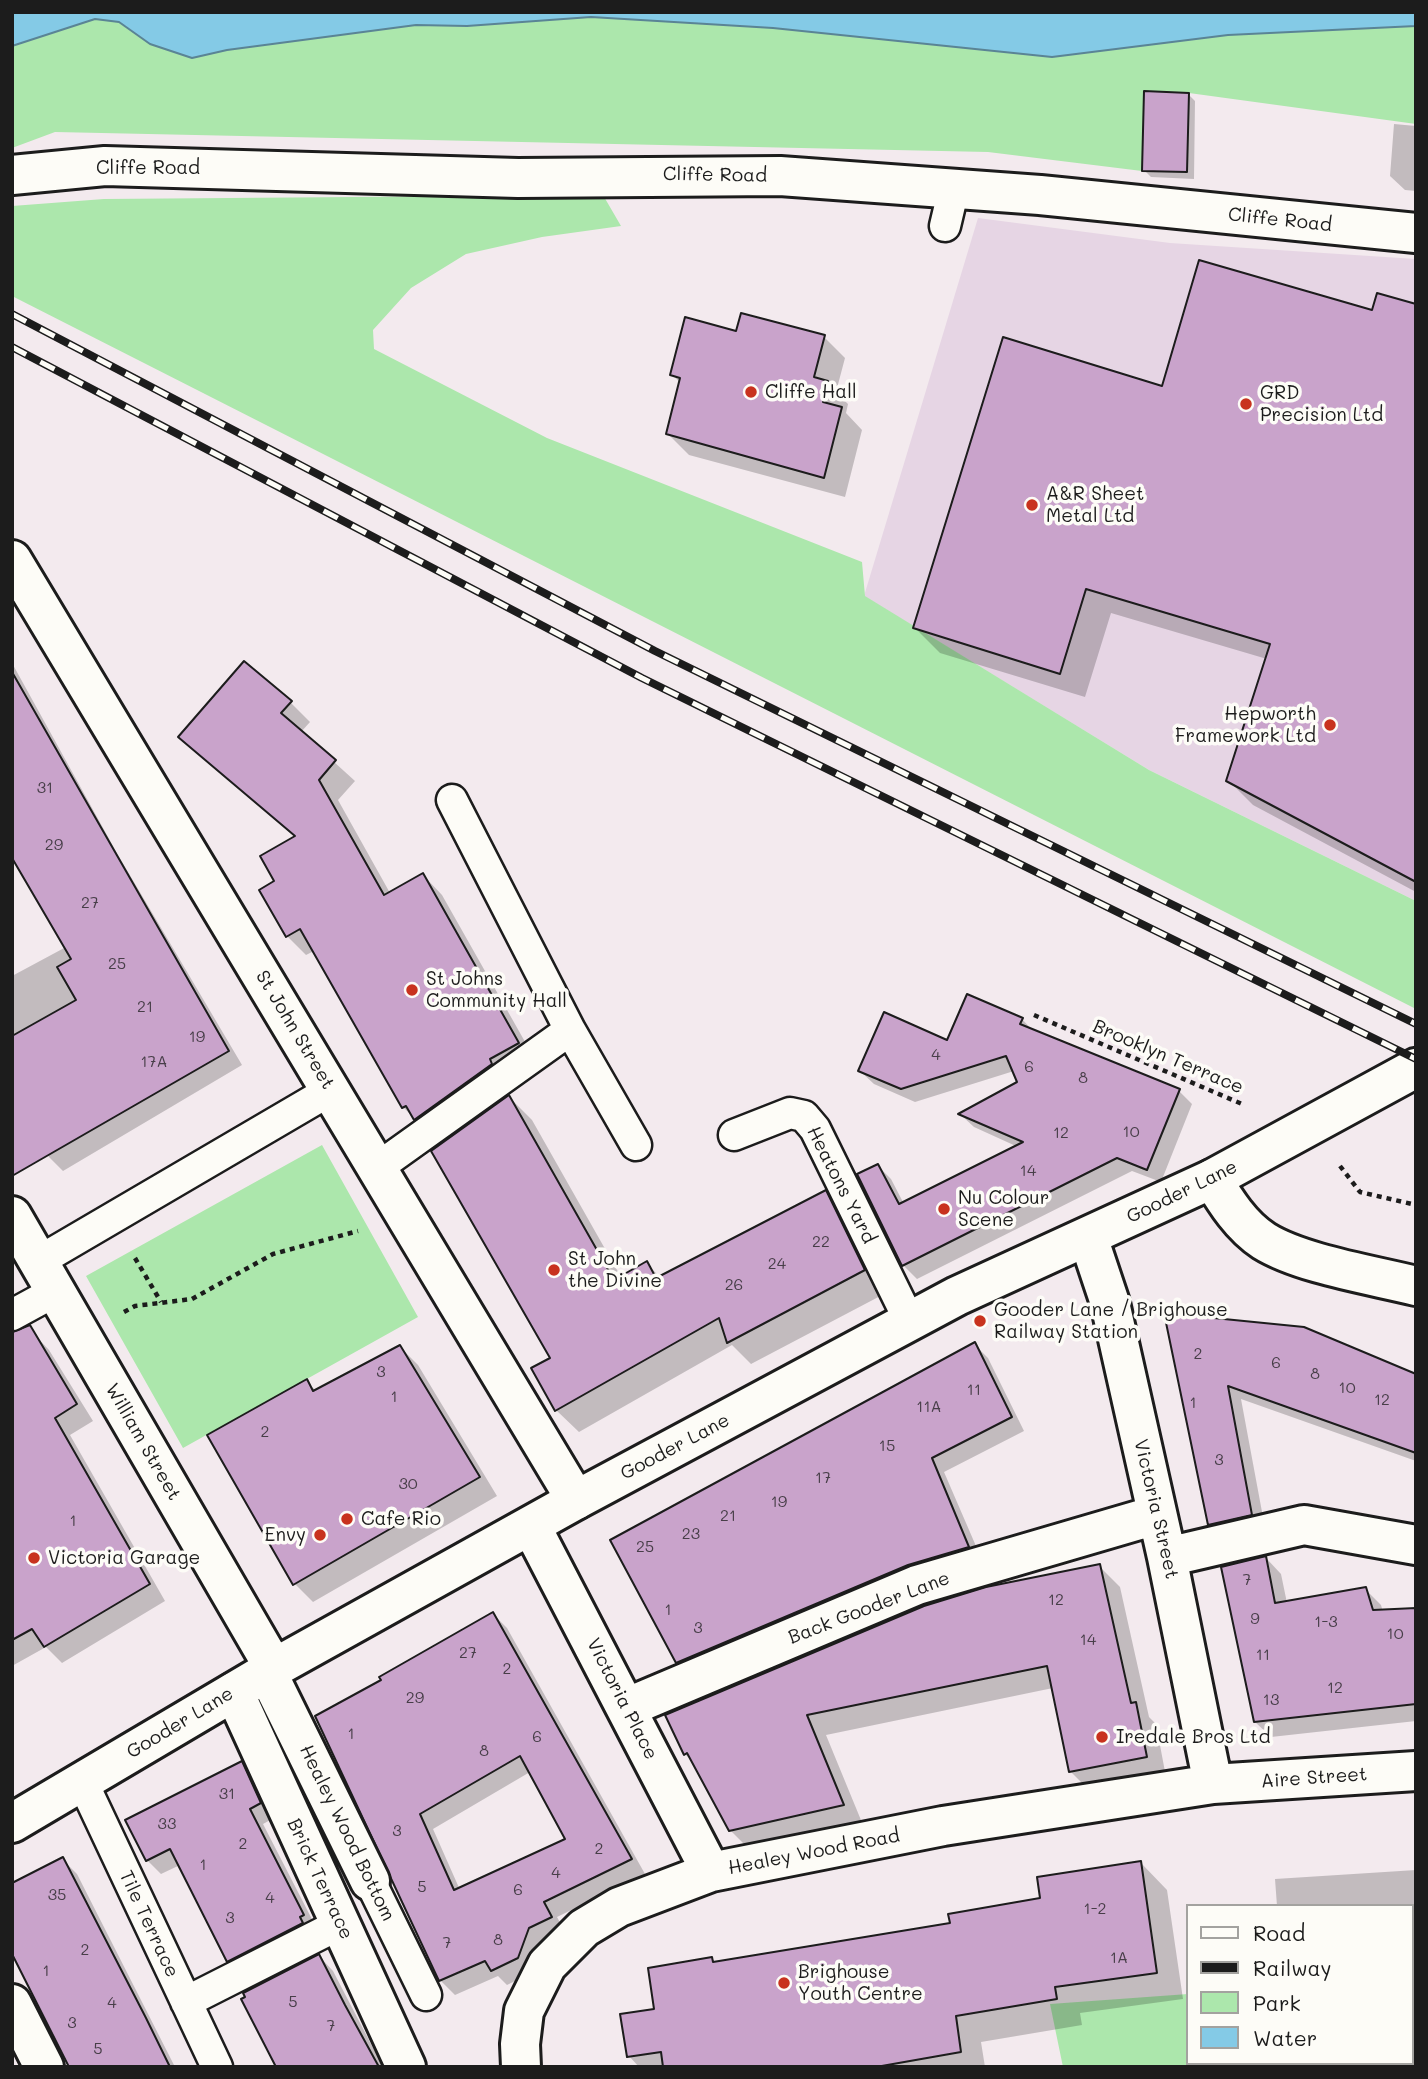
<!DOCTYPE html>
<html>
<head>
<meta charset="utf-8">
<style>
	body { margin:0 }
	#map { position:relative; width:1428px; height:2079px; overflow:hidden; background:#f3eaee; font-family:Mali,sans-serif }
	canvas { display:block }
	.frame { position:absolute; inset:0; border:14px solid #1c1c1c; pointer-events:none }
	.legend { position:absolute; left:1186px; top:1904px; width:228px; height:161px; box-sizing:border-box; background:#fdfcf7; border:2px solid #a3a29f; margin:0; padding:9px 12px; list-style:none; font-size:21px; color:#1c1c1c }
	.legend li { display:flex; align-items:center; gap:14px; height:35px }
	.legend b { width:35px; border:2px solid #a3a29f }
</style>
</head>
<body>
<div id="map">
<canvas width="1428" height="2079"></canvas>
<div class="frame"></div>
<ul class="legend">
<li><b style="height:9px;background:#fdfcf7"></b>Road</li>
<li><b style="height:9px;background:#1c1c1c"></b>Railway</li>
<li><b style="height:19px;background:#ace7ac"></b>Park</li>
<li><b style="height:19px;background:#84cae6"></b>Water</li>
</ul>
</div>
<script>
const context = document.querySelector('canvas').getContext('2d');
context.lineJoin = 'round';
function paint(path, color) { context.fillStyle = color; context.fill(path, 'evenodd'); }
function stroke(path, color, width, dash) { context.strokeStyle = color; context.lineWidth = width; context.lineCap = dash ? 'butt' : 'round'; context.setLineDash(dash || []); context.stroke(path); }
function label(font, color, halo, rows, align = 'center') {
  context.font = font + ' Mali,sans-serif'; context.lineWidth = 7; context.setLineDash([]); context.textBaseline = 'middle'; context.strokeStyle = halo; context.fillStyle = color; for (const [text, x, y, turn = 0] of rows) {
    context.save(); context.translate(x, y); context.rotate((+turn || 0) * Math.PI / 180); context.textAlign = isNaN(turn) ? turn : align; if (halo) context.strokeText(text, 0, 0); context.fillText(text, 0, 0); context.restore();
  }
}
const built = new Path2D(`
	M978 218 1170 243 1416 259V901L1149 770 864 596Z`);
const green = new Path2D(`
	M591 17 773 28 1052 57 1228 35 1416 26V124L1189 93 1145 91 1142 171 988 152 55 132 12 148V44L95 19 119 22 150 44 192 58 227 50 416 25 467 26Z
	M603 195 621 226 542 237 466 254 411 288 373 330 374 349 547 438 862 562 865 596 1149 770 1416 901V1009L12 296V206L104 199Z
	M322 1145 418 1317 183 1448 86 1276Z
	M1416 1977V2067H1063L1050 2004 1188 1994V2063H1412V1978Z`);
const water = new Path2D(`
	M12 12H1416V26L1228 35 1052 57 773 28 591 17 467 26 416 25 227 50 192 58 150 44 119 22 95 19 12 46Z`);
const shadow = new Path2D(`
	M1188 94 1195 101 1194 179 1151 177 1144 170Z
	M1394 124 1416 126V191L1405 190 1390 176Z
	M1416 306V892L1253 805 1228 780 1267 659 1111 613 1085 697 940 653 915 628 1163 388 1373 312Z
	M737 333 824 337 845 358 836 392 848 404 846 413 862 430 845 497 689 455 668 434 681 383 672 375Z
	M12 663 118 855 242 1065 63 1171 49 1157 12 1094V976L66 947 12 855Z
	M290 702 310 722 301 732 355 781 338 800 390 893 423 875 442 895 537 1063 434 1138 403 1107 314 951 306 955 287 936 277 882 296 838 181 737Z
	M1022 1019 1034 1032 1179 1091 1192 1104 1161 1182 1132 1171 917 1279 903 1265 878 1166 891 1179 904 1204 1018 1147 974 1127 961 1115 1019 1083 1014 1071 915 1102 874 1084 860 1071Z
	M509 1097 532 1120 621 1277 646 1263 661 1278 825 1192 848 1215 886 1293 751 1364 732 1345 579 1432 556 1410 553 1359Z
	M1166 1315 1416 1374V1461L1241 1399 1265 1528 1224 1538 1210 1524Z
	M33 1333 49 1350 93 1421 70 1435 165 1601 62 1663 46 1647 12 1666V1345Z
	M975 1345 988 1358 1024 1431 944 1472 982 1560 691 1676 678 1662Z
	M400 1347 418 1365 497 1496 313 1602 295 1584 307 1381 316 1391Z
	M1266 1558 1281 1574 1287 1603 1365 1589 1381 1605 1383 1612 1416 1610V1721L1271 1737 1255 1722Z
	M1099 1566 1120 1587 1149 1717 1156 1724 1166 1777 1091 1792 1070 1771 1053 1688 826 1735 863 1825 751 1851 730 1830 695 1764 685 1754 667 1716Z
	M493 1614 507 1628 645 1874 557 1917 565 1932 533 1972 507 1985 498 1976 455 1995 440 1980 383 1681ZM530 1772 568 1840 460 1890 433 1829Z
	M241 1764 256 1778 274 1818 263 1824 317 1929 243 1975 229 1961 180 1865 161 1874 147 1860Z
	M62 1859 77 1874 175 2067H72Z
	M1141 1863 1167 1890 1183 1999 1080 2013 1082 2025 981 2042 985 2067H639L629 2056 656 2010 712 1959 716 1963 952 1924 1042 1900Z
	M1416 1870V1953L1412 1954V1906H1277L1275 1879Z
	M319 1956 333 1971 383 2067H279Z`);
const building = new Path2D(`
	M1144 91 1189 93 1187 172 1142 171Z
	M1199 260 1372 310 1377 293 1416 304V882L1226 781 1270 644 1086 589 1060 674 913 628 1003 337 1162 386Z
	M741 313 825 335 814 377 828 381 823 402 842 407 824 478 666 434 680 378 670 375 685 317 736 331Z
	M244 661 292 701 281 713 336 760 319 780 384 895 423 873 519 1043 490 1059 492 1064 414 1120 406 1106 402 1108 300 929 286 937 259 890 274 881 260 856 295 836 178 737Z
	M12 672 229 1051 12 1176V1036L76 1000 57 967 71 959 12 858Z
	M967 994 1023 1018 1020 1024 1180 1089 1147 1170 1117 1158 902 1266 857 1174 878 1164 899 1204 1023 1142 958 1114 1017 1082 1006 1056 901 1089 858 1071 884 1012 947 1040Z
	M509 1095 614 1280 647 1261 656 1278 826 1190 865 1270 727 1343 719 1318 555 1411 531 1368 550 1358 431 1151Z
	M1164 1313 1304 1327 1416 1374V1453L1228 1386 1252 1515 1208 1525Z
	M30 1325 77 1404 55 1418 150 1584 44 1647 32 1629 12 1640V1332Z
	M975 1342 1012 1417 932 1458 969 1547 908 1565 676 1663 610 1540Z
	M400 1345 480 1477 293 1585 207 1435 307 1379 313 1391Z
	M1266 1556 1275 1603 1366 1587 1373 1610 1416 1608V1704L1254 1722 1221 1567Z
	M1100 1564 1131 1703 1136 1702 1147 1757 1069 1772 1047 1666 807 1715 844 1805 729 1831 687 1753 684 1755 665 1715 924 1606 986 1587Z
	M493 1612 632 1859 544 1902 552 1917 529 1928 518 1958 491 1971 485 1961 439 1981 315 1716 381 1680 379 1677ZM520 1756 565 1839 454 1890 420 1814Z
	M242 1761 261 1803 250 1809 304 1915 300 1917 303 1923 227 1962 170 1849 146 1861 125 1820Z
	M63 1857 146 2018 170 2067H69L12 1954V1883Z
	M1141 1861 1157 1973 1055 1987 1057 1999 956 2016 961 2052 876 2067H663L661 2052 627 2057 620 2014 654 2009 648 1968 712 1957 713 1962 950 1923 948 1914 1040 1898 1037 1877Z
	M319 1954 345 2005 379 2067H276L241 1999 245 1997 243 1993Z`);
const path = new Path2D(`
	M1034 1015 1242 1104
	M1340 1166 1360 1192 1416 1205
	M135 1258 161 1302
	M124 1312 135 1306 192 1299 273 1254 358 1231`);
const lane = new Path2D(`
	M945 226 954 188
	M570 1030 636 1145
	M734 1135 790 1113 804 1116 815 1129 910 1322
	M377 1168 570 1030 452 800
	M39 1261 331 1090
	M12 1315 56 1291
	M82 1781 217 2067
	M370 1881 426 1995
	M186 2002 340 1924`);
const street = new Path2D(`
	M12 175 105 166 518 178 780 176 1040 195 1416 233
	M12 560 576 1500
	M1212 1179C1226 1202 1241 1226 1264 1241 1301 1264 1372 1275 1416 1286
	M12 1216 274 1668
	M1088 1237 1110 1303 1167 1557 1213 1784
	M531 1526 711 1872
	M1167 1557 1304 1525 1416 1545
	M267 1672 370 1881
	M234 1692 406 2067
	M628 1707 917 1585 1156 1515
	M12 2004 44 2067
	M521 2067 520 2044 524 2011 547 1965 584 1928 619 1907 711 1872 943 1826 1213 1784 1416 1771`);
const secondary = new Path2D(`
	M12 1823 274 1668 576 1500 957 1296 1212 1179 1416 1068`);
const rail = new Path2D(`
	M12 314 655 651 1416 1024
	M12 347 642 678 1416 1059`);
const markers = [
	[751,392,7,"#c8321e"],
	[1246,404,7,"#c8321e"],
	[1032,505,7,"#c8321e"],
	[1330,725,7,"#c8321e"],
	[412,990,7,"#c8321e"],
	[944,1209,7,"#c8321e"],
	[554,1270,7,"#c8321e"],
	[980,1321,7,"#c8321e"],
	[347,1519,7,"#c8321e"],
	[320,1535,7,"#c8321e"],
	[34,1558,7,"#c8321e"],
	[1102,1737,7,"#c8321e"],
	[784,1983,7,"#c8321e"]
];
const numberNames = [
	["31",45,788],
	["29",54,845],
	["27",90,903],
	["25",117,964],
	["21",145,1007],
	["19",197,1037],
	["4",936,1055],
	["17A",154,1062],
	["6",1029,1067],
	["8",1083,1078],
	["10",1131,1132],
	["12",1061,1133],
	["14",1028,1171],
	["22",821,1242],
	["24",777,1264],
	["26",734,1285],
	["2",1198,1354],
	["6",1276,1363],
	["3",381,1372],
	["8",1315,1374],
	["10",1347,1388],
	["11",974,1390],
	["1",394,1397],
	["12",1382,1400],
	["1",1193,1403],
	["11A",929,1407],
	["2",265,1432],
	["15",887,1446],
	["3",1219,1460],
	["17",823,1478],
	["30",408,1484],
	["19",779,1502],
	["21",728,1516],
	["1",73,1521],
	["23",691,1534],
	["25",645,1547],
	["7",1247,1580],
	["12",1056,1600],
	["1",668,1610],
	["9",1255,1619],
	["1-3",1326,1622],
	["3",698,1628],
	["10",1395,1634],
	["14",1088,1640],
	["27",468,1653],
	["11",1263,1655],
	["2",507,1669],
	["12",1335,1688],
	["29",415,1698],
	["13",1271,1700],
	["1",351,1734],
	["6",537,1737],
	["8",484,1751],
	["31",227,1794],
	["33",167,1824],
	["3",397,1831],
	["2",243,1844],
	["2",599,1849],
	["1",203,1865],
	["4",556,1873],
	["5",422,1887],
	["6",518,1890],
	["35",57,1895],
	["4",270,1898],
	["1-2",1095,1909],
	["3",230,1918],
	["8",498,1940],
	["7",447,1943],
	["2",85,1950],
	["1A",1119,1958],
	["1",46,1971],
	["5",293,2002],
	["4",112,2003],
	["3",72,2023],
	["7",331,2026],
	["5",98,2049]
];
const streetNames = [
	["Cliffe Road",148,168],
	["Cliffe Road",715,175,1],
	["Cliffe Road",1280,220,6],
	["St John Street",295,1030,59],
	["Brooklyn Terrace",1168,1057,23],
	["Heatons Yard",841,1185,63],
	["Gooder Lane",1182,1192,-26],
	["William Street",143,1442,60],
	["Gooder Lane",675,1447,-28],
	["Victoria Street",1156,1509,77],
	["Back Gooder Lane",869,1608,-21],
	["Victoria Place",622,1699,63],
	["Gooder Lane",180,1723,-31],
	["Aire Street",1314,1778,-4],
	["Healey Wood Bottom",347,1833,64],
	["Healey Wood Road",814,1852,-11],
	["Brick Terrace",320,1879,65],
	["Tile Terrace",149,1924,65]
];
const poiNames = [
	["Cliffe Hall",765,392],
	["GRD",1260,393],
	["Precision Ltd",1260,415],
	["A&R Sheet",1046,494],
	["Metal Ltd",1046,516],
	["Hepworth",1316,714,"right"],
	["Framework Ltd",1316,736,"right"],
	["St Johns",426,979],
	["Community Hall",426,1001],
	["Nu Colour",958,1198],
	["Scene",958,1220],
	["St John",568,1259],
	["the Divine",568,1281],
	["Gooder Lane / Brighouse",994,1310],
	["Railway Station",994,1332],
	["Cafe Rio",361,1519],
	["Envy",306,1535,"right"],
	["Victoria Garage",48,1558],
	["Iredale Bros Ltd",1116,1737],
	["Brighouse",798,1972],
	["Youth Centre",798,1994]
];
paint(built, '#e6d5e4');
paint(green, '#ace7ac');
paint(water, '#84cae6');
stroke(water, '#5a8495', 2);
paint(shadow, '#0003');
paint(building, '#c9a3cb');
stroke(building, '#1c1c1c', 2);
stroke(lane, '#1c1c1c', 35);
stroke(street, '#1c1c1c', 44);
stroke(secondary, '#1c1c1c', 44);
stroke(path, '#1c1c1c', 4.5, [5, 5]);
stroke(lane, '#fdfcf7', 30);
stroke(street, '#fdfcf7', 38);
stroke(secondary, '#fdfcf7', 38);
stroke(rail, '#1c1c1c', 8);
stroke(rail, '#fdfcf7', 5, [16]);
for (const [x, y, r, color] of markers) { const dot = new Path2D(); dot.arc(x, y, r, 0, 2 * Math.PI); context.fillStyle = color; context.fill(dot); stroke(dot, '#fdfcf7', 2.5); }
label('16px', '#473e48', null, numberNames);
label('19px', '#1c1c1c', '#fdfcf7', streetNames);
label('19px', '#1c1c1c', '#fdfcf7', poiNames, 'left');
</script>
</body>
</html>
